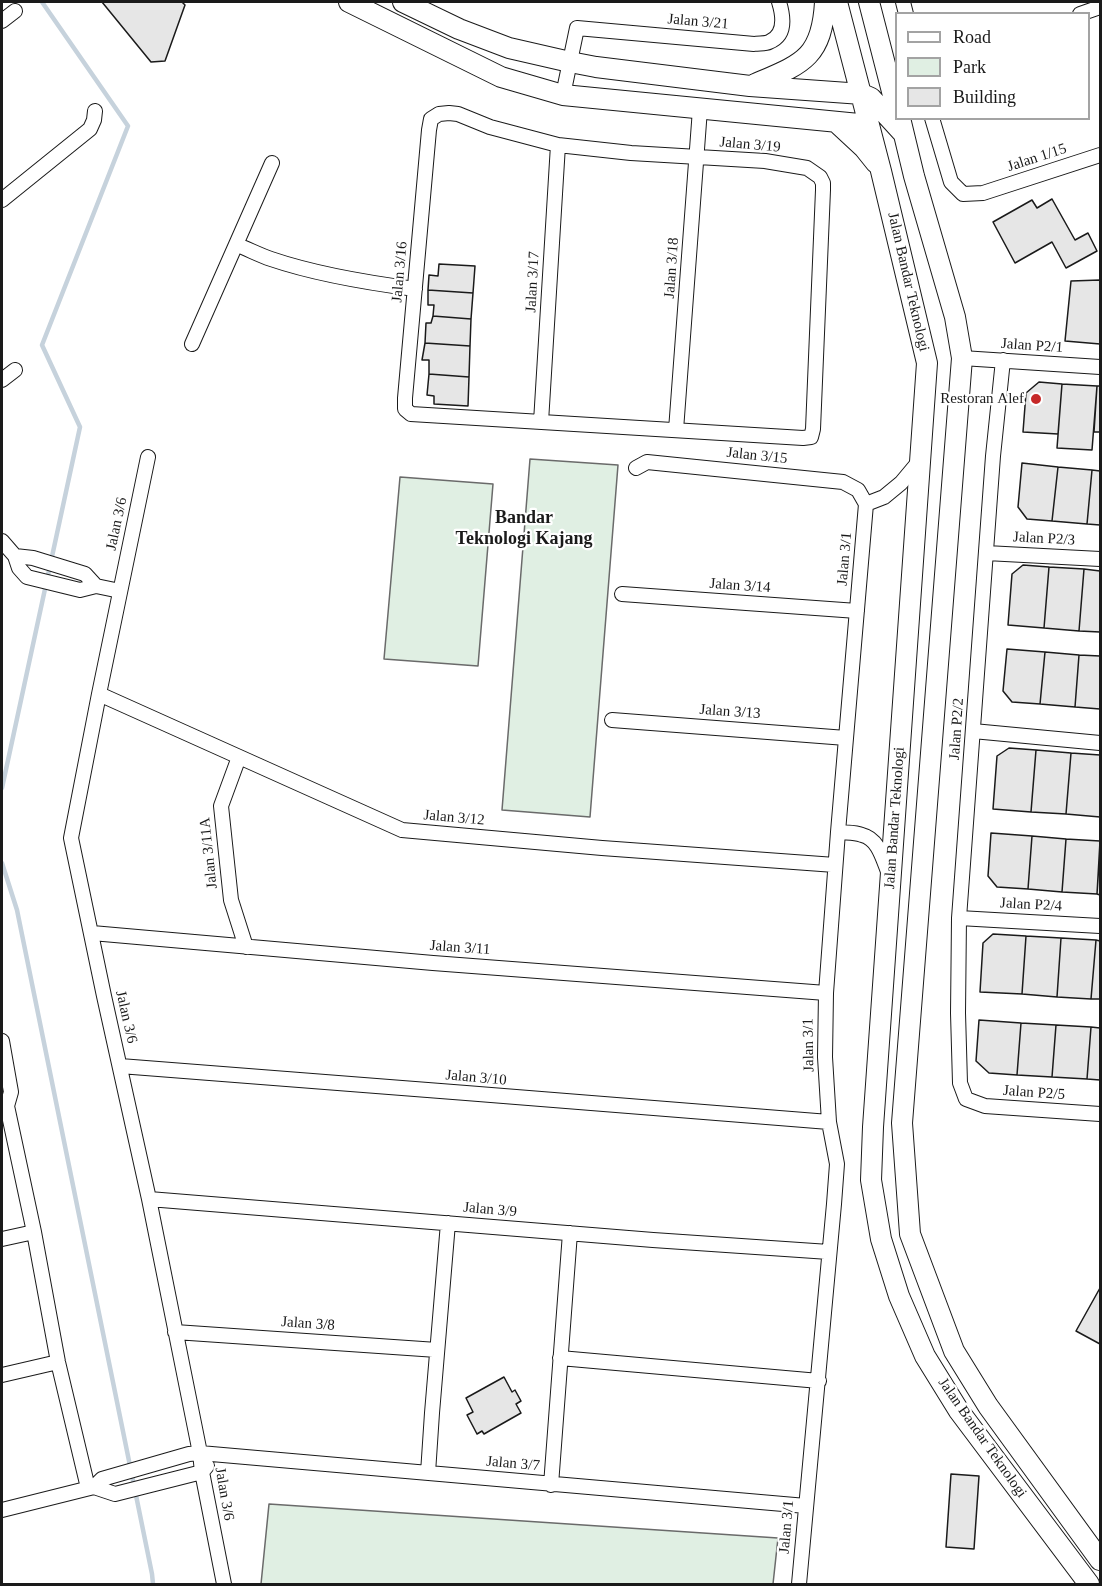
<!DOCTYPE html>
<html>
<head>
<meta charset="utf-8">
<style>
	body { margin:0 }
	#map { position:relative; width:1102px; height:1586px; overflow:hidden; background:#fff; font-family:Georgia,serif }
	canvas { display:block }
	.frame { position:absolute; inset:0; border:3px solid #1a1a1a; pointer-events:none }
	.legend { position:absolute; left:895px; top:12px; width:195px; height:108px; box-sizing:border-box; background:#fff; border:2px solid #a3a3a3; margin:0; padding:8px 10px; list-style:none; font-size:18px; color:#1a1a1a }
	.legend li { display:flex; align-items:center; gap:12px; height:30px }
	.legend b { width:30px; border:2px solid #a3a3a3 }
</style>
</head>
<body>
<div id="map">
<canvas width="1102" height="1586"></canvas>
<div class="frame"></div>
<ul class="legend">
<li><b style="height:8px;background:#fff"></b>Road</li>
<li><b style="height:16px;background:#e0efe3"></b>Park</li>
<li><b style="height:16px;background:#e6e6e6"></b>Building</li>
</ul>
</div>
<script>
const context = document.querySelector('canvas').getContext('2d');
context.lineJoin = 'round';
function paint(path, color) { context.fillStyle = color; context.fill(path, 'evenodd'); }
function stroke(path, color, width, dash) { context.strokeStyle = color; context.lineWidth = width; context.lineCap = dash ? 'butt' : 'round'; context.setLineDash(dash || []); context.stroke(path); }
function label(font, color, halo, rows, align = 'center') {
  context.font = font + ' Georgia,serif'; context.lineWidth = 4.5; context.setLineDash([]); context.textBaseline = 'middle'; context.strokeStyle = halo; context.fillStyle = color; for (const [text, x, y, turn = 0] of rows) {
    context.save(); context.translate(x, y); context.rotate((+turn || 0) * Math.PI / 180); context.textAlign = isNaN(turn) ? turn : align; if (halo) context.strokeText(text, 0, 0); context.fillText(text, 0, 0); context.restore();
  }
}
const green = new Path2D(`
	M530 459 618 465 590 817 502 810Z
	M400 477 493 484 478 666 384 659Z
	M269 1504 778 1538 773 1584H261Z`);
const stream = new Path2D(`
	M2 788 80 427 42 345 128 126 42 2
	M2 863 17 910 152 1574 153 1584`);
const building = new Path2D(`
	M102 2H182L185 5 165 61 151 62Z
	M1052 199 1075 240 1088 233 1097 251 1066 268 1052 242 1015 263 993 222 1032 200 1037 208Z
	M439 264 475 266 473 293 428 290 429 275 438 276Z
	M1100 280V344L1065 341 1071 281Z
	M428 290 473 293 471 319 433 316 434 305H428Z
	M433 316 471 319 470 346 425 343 426 323H431Z
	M425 343 470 346 469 377 429 374V360H422Z
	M429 374 469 377 468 406 434 404V396L427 395Z
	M1039 382 1062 384 1058 434 1023 432 1026 393Z
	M1062 384 1097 386 1092 450 1057 448Z
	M1097 386H1100V432H1094Z
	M1022 463 1058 467 1052 521 1027 519 1018 507Z
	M1058 467 1092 470 1087 524 1052 521Z
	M1092 470 1100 471V525L1087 524Z
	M1023 565 1049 567 1044 628 1008 625 1012 574Z
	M1049 567 1084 569 1079 631 1044 628Z
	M1084 569 1100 571V632L1079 631Z
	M1007 649 1045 652 1040 704 1012 702 1003 691Z
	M1045 652 1079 655 1075 707 1040 704Z
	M1079 655 1100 656V709L1075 707Z
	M1009 748 1036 750 1031 812 993 809 997 756Z
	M1036 750 1071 753 1066 814 1031 812Z
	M1071 753 1100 755V817L1066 814Z
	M991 833 1032 836 1028 889 997 887 988 876Z
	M1032 836 1066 839 1062 892 1028 889Z
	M1066 839 1100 841 1097 894 1062 892Z
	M1100 848V895L1097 894Z
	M993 934 1026 936 1022 994 980 992 983 943Z
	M1026 936 1061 938 1057 997 1022 994Z
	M1061 938 1096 940 1091 999 1057 997Z
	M1096 940 1100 941V999H1091Z
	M979 1020 1021 1023 1017 1075 989 1073 976 1061Z
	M1021 1023 1056 1025 1052 1077 1017 1075Z
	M1056 1025 1091 1027 1087 1079 1052 1077Z
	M1091 1027 1100 1028V1080L1087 1079Z
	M1100 1288V1344L1076 1331Z
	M504 1377 512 1392 515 1390 521 1401 516 1404 521 1413 484 1434 482 1431 477 1434 467 1415 473 1412 466 1398Z
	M951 1474 979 1476 974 1549 946 1547Z`);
const street = new Path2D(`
	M903 2 906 14
	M1080 14 1100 7
	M2 21 15 11
	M563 95 577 28 754 44C759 43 765 44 769 42 787 35 783 15 779 2
	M449 113 458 114 490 127 558 145 631 153 765 161 807 168 820 177 823 183V190L813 429 811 437 803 438 411 414 405 409V398L429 130 431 119 439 114Z
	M932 118 951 182 963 194 983 193 1100 155
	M2 200 90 129 94 120 95 111
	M237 245C248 249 259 255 271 259 315 274 369 283 415 289
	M192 344 272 163
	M962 358 1100 367
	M1003 360 993 456 959 918 958 1013 960 1083 966 1099 985 1106 1100 1114
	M2 380 15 370
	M541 422 558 145
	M676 430 700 109
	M148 457 99 694 71 838 104 996 149 1199 200 1453 202 1472 224 1584
	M636 468 647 462 843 482 858 490 866 504
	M866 504 884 497 901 483 921 459
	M2 541 15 556 19 568 27 577 80 590 96 586 120 591
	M986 553 1100 559
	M15 556 33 558 85 574 96 586
	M622 594 857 611
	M99 694 402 830 602 848 835 865
	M612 720 846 738
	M973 731 1100 743
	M239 757 221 806 231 900 246 947
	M838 832C846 833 855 832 862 835 879 839 883 860 889 874
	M959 918 1100 926
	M92 933 433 963 826 993
	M2 1041 11 1092 7 1106 34 1232 58 1362 88 1488
	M120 1066C357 1083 592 1104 829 1122
	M149 1199 653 1240 829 1252
	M2 1239 34 1232
	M175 1332 437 1350
	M560 1358 819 1381
	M2 1375 58 1362
	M428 1473 432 1413 448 1223
	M551 1485 570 1233
	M94 1487 115 1494 202 1472 207 1466
	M2 1510 94 1487 102 1479 189 1454 200 1453 806 1506
	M799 1584 834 1204 837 1164 829 1122 825 1057 826 993 838 832 866 504`);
const secondary = new Path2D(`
	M349 2 501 77 563 95 869 125
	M403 2 459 29 509 48 570 62 596 67 750 86 862 94 871 98 902 132
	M837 2 881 171 927 363 873 1127 871 1180 881 1239 899 1296 925 1356 959 1411 1089 1584
	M869 2 896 107
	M755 84C802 64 822 58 825 2
	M900 118 914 176 955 317 962 358 902 1123 910 1234 954 1351 988 1406 1100 1560
	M836 122 864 148 876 163`);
const markers = [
	[1036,399,6,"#c62828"]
];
const streetNames = [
	["Jalan 3/21",698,22,5],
	["Jalan 3/19",750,145,5],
	["Jalan 1/15",1037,158,-18],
	["Jalan 3/18",672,268,-86],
	["Jalan 3/16",400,272,-85],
	["Jalan 3/17",533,282,-87],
	["Jalan Bandar Teknologi",908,282,77],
	["Jalan P2/1",1032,346,4],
	["Jalan 3/15",757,456,6],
	["Jalan 3/6",117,524,-78],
	["Jalan P2/3",1044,539,3],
	["Jalan 3/1",845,559,-85],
	["Jalan 3/14",740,586,4],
	["Jalan 3/13",730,712,4],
	["Jalan P2/2",957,729,-86],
	["Jalan 3/12",454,818,5],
	["Jalan Bandar Teknologi",895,818,-86],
	["Jalan 3/11A",209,853,-96],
	["Jalan P2/4",1031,905,3],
	["Jalan 3/11",460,948,4],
	["Jalan 3/6",126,1017,77],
	["Jalan 3/1",809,1045,-91],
	["Jalan 3/10",476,1078,5],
	["Jalan P2/5",1034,1093,4],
	["Jalan 3/9",490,1210,5],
	["Jalan 3/8",308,1324,4],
	["Jalan Bandar Teknologi",982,1438,55],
	["Jalan 3/7",513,1464,5],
	["Jalan 3/6",224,1494,80],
	["Jalan 3/1",787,1527,-85]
];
const poiNames = [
	["Restoran Alef",1024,399]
];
const quarterNames = [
	["Bandar",524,518],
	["Teknologi Kajang",524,539]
];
paint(green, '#e0efe3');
stroke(green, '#6a6a6a', 1.5);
stroke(stream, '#c6d2dc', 4.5);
paint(building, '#e6e6e6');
stroke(building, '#1a1a1a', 1.5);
stroke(street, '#1a1a1a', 16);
stroke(secondary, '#1a1a1a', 22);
stroke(street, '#fff', 14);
stroke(secondary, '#fff', 20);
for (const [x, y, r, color] of markers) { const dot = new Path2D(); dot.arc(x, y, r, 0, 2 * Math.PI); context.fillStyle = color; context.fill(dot); stroke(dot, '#fff', 2); }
label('15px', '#1a1a1a', '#fff', streetNames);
label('15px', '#1a1a1a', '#fff', poiNames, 'right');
label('bold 18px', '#1a1a1a', '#fff', quarterNames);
</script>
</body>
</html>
